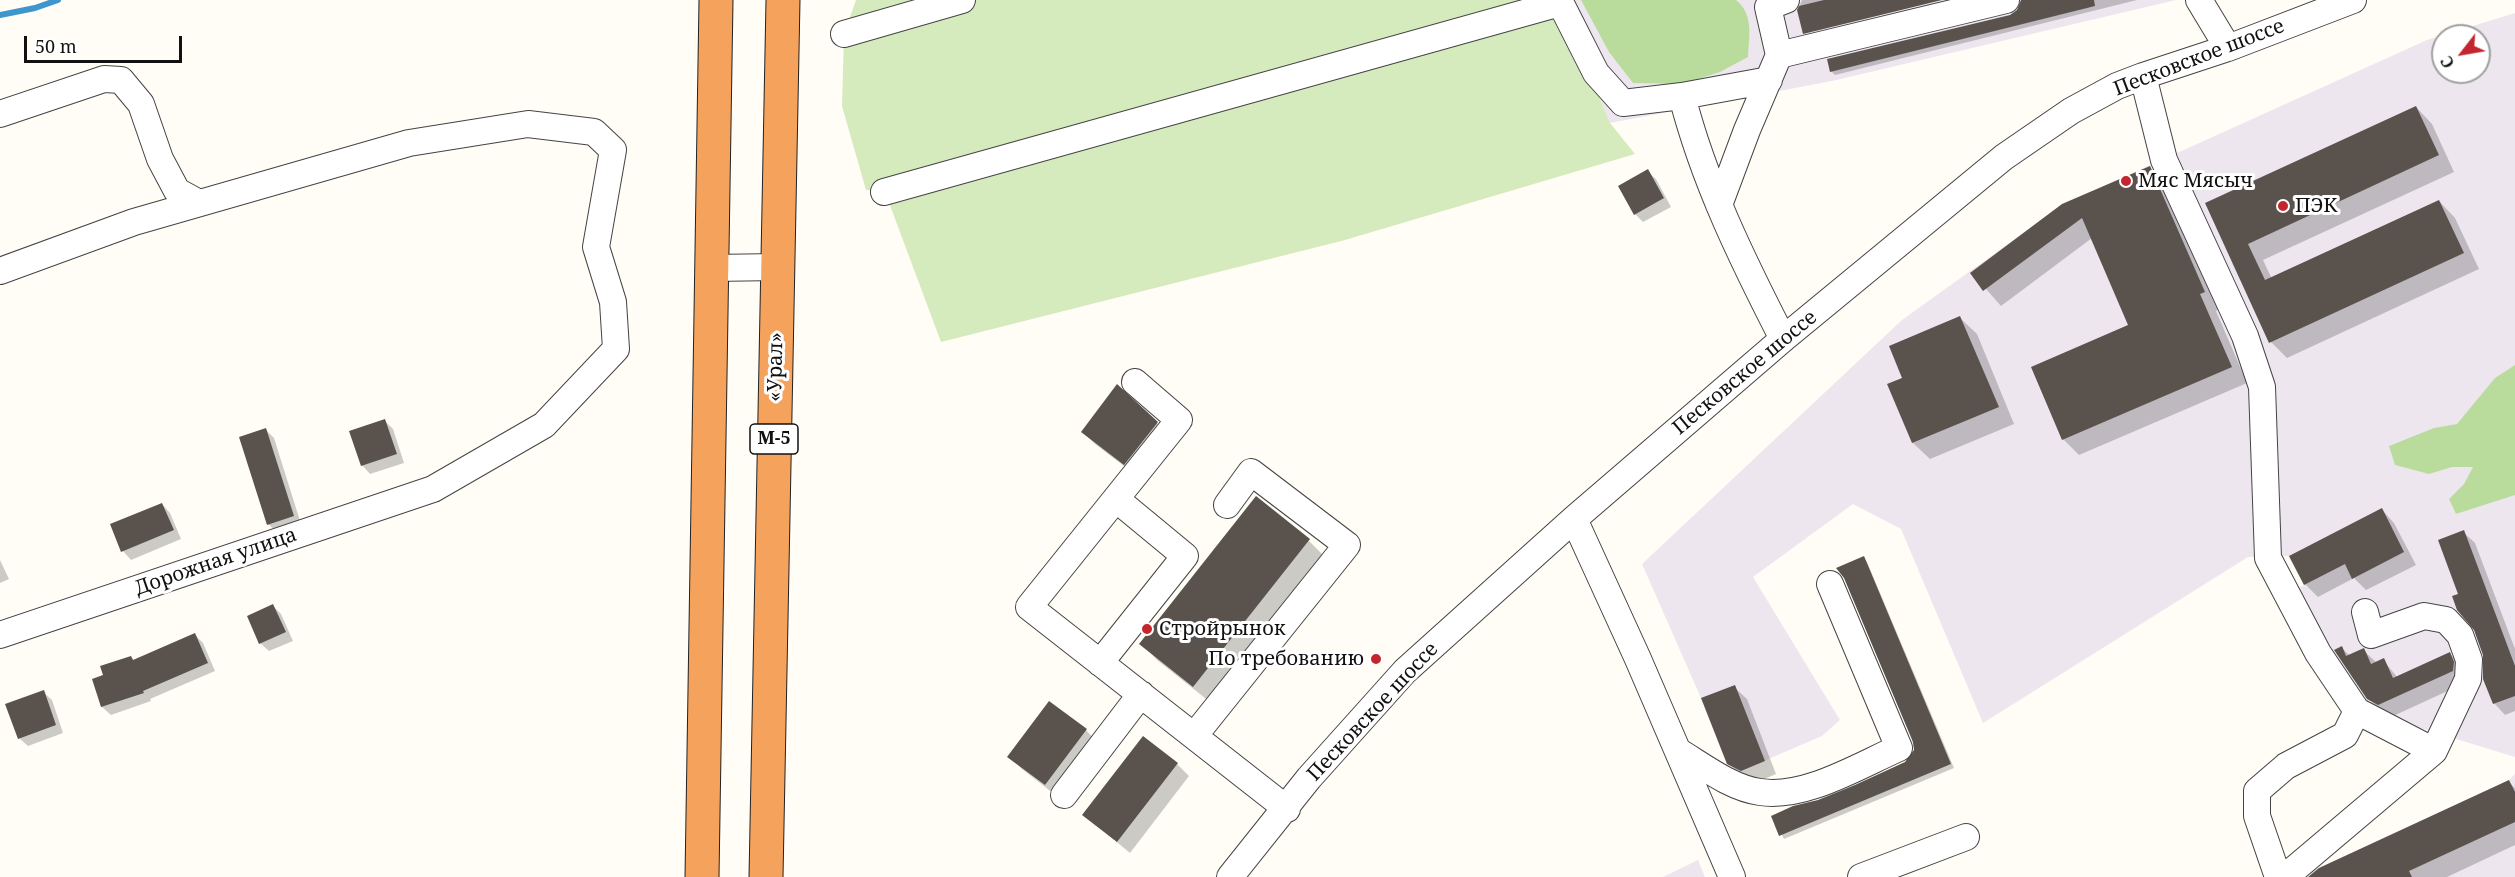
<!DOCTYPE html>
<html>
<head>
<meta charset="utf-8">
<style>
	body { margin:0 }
	#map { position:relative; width:2515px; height:877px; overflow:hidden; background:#fffdf5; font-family:"Noto Serif",serif }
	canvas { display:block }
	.north { position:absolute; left:2431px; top:24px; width:60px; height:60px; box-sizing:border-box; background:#fff; border:2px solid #a0a0a0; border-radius:50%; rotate:239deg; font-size:16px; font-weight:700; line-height:24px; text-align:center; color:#111 }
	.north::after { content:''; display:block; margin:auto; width:21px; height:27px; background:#c4262e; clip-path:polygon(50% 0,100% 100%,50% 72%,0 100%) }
	.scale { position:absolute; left:24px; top:36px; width:158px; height:27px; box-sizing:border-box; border:3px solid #111; border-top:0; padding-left:8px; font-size:18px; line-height:21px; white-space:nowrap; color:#111; -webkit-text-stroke:4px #fff; paint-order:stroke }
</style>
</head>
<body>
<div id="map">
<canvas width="2515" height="877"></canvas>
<div class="north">С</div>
<div class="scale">50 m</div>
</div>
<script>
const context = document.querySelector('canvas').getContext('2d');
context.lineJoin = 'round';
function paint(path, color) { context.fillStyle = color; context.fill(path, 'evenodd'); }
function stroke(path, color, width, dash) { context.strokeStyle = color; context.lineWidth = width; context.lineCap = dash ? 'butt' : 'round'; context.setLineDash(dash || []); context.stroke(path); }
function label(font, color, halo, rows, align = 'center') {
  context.font = font + ' "Noto Serif",serif'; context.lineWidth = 6; context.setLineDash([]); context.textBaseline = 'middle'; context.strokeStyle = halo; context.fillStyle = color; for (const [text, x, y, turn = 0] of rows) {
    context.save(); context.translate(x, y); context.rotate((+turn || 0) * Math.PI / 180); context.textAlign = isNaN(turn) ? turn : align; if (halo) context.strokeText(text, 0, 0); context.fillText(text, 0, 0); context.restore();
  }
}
const industrial = new Path2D(`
	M1559 0H2176L1832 81 1610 123Z
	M2515 13V757L2364 711 2297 589 2304 585 2288 556 2248 557 1983 723 1901 529 1853 504 1753 577 1840 720 1822 736 1731 775 1701 698 1642 564 1902 320 2062 205 2427 40ZM2443 36H2479V72H2443Z
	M2515 774V877H2311L2310 872 2509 780Z
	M1698 860 1705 877H1663Z`);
const green = new Path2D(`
	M856 0H1559L1610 123 1635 154 1345 240 941 342 885 192 866 190 842 106 844 34Z`);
const forest = new Path2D(`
	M1581 0H1736C1754 14 1749 37 1748 57L1720 72 1682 84 1633 83 1609 52Z
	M2515 365V495L2456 514 2449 499 2464 484 2473 467H2452L2429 474 2395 465 2389 446 2434 428 2457 424 2495 378Z`);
const shadow = new Path2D(`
	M1802 0H1936L1798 10Z
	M1949 0H1960L1808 37 1805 35Z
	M2022 0H2137L1835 75 1832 72 1829 60 2010 16 2017 12Z
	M2416 107 2432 124 2454 172 2263 260 2272 279 2439 201 2455 218 2479 269 2287 358 2271 342 2207 204Z
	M2150 168 2166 184 2220 308 2216 311 2247 383 2079 455 2063 439 2130 326 2092 238 2001 306 1972 273Z
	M1647 171 1656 179 1671 207 1643 222 1635 214Z
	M1960 318 1977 334 2014 424 1930 459 1913 443 1889 385 1904 378Z
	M385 421 393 429 404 463 370 474 362 465Z
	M1157 423 1170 436 1137 476 1095 444 1083 432Z
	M266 430 274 438 301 524 277 532 268 524Z
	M1256 499 1309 541 1325 557 1210 702 1157 660 1141 643Z
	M162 504 170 513 181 539 131 560 123 551 112 525Z
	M2382 510 2394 523 2416 565 2366 590 2354 578 2318 597 2305 584Z
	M2463 532 2475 543 2515 649V711L2505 715 2494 703 2485 655 2460 595Z
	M1863 558 1867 562 1954 768 1784 839 1773 817 1818 801 1906 763 1915 751Z
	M0 560 9 579 0 583Z
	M273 606 281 614 293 641 269 651 260 643Z
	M195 635 203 643 215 671 150 699 151 701 111 715 102 707 93 680 105 676 131 657 134 661Z
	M2342 648 2350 656 2363 650 2377 663 2383 660 2398 678 2450 654 2463 667 2465 683 2391 717 2382 712 2368 698 2336 650Z
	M1734 687 1747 699 1776 774 1755 783 1742 776 1728 763Z
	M43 692 52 700 63 733 28 746 19 738Z
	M1086 730 1098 743 1058 797 1022 769 1009 757Z
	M1177 764 1189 776 1130 853 1084 815Z
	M2509 782 2515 788V845L2447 877H2314Z`);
const stream = new Path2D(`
	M0 15 35 8 58 0`);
const building = new Path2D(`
	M1824 0H1942L1803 34 1797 10 1799 6Z
	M2021 0H2094L2095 6 1830 72 1827 59 2010 15 2017 10Z
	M2416 106 2439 155 2248 244 2265 280 2439 200 2464 253 2269 343 2205 203Z
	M2150 166 2205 292 2200 294 2232 367 2062 440 2031 367 2128 325 2082 218 1983 291 1970 273 2062 204Z
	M1648 169 1664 198 1634 215 1618 186Z
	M1960 316 1999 407 1912 443 1887 384 1902 378 1889 346Z
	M1117 384 1158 422 1124 465 1081 432Z
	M385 419 397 454 361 466 349 431Z
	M266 428 294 516 267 525 239 437Z
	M1256 496 1310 539 1193 687 1139 644Z
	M162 503 174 530 121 552 110 524Z
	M2382 508 2404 552 2352 579 2345 564 2304 585 2289 556Z
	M2464 530 2515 666V696L2493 704 2483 679V655L2474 630 2457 610 2452 596 2458 594 2438 540Z
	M1864 556 1951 764 1779 836 1771 816 1793 806 1818 800 1855 785 1905 762 1914 750 1913 742 1844 578 1836 568Z
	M273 604 286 632 259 644 247 616Z
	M195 633 208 663 143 691 144 693 101 707 92 679 103 675 100 666 131 656 133 660Z
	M2342 646 2346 656 2364 648 2371 664 2384 658 2393 678 2450 652 2454 662 2453 671 2378 705 2367 699 2334 650Z
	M1735 685 1765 761 1741 771 1727 764 1701 698Z
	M44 690 56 725 18 739 5 704Z
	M1049 701 1087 729 1045 785 1007 757Z
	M1143 736 1178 763 1117 842 1082 815Z
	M2509 780 2515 792V822L2409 871 2412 877H2308L2319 868Z`);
const minor = new Path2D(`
	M1559 0 1596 73 1623 103 1682 96C1704 182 1743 261 1783 339
	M2199 0 2228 48
	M844 34 962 0
	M1779 55 2006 0
	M2143 76 2164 160 2245 336 2262 387 2268 558 2318 653 2357 711 2434 751
	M1682 96 1769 80
	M0 114 104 79 121 80 141 104 160 159 177 191 199 203
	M884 192 1560 3
	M1719 205 1747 130 1779 55 1768 7 1786 0
	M712 268 778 267
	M0 271 134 222 409 143 528 124 594 132 613 150 596 247 613 302 616 349 544 425 433 489 0 635
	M1135 382 1179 420 1029 607 1287 809
	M1574 519 1638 659 1732 877
	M1100 663 1185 556 1116 499
	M1194 736 1347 545 1251 472 1227 505
	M1678 751C1703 766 1731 788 1760 792 1805 799 1858 766 1899 748L1830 584
	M1064 795 1141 694
	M1230 877 1309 778 1405 671 1574 519 1783 339 2004 157 2071 111 2117 86 2143 76 2228 48 2353 0
	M1861 877 1966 837
	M2278 877 2257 816V791L2286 766 2345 735 2357 711
	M2285 877 2434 751 2468 679 2469 660 2460 635 2446 620 2424 616 2371 635 2365 612`);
const highway = new Path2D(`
	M702 877 716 0
	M766 877 783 0`);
const markers = [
	[2126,181,6,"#c4262e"],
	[2283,206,6,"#c4262e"],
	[1147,629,6,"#c4262e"],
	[1376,659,6,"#c4262e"]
];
const shields = [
	[774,439,48]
];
const shieldNames = [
	["М-5",774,439]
];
const streetNames = [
	["Песковское шоссе",2199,58,-21],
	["«Урал»",776,367,-89],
	["Песковское шоссе",1745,373,-40],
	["Дорожная улица",216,562,-19],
	["Песковское шоссе",1373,712,-47]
];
const poiNames = [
	["Мяс Мясыч",2138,181],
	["ПЭК",2295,206],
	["Стройрынок",1159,629],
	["По требованию",1364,659,"right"]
];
paint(industrial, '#eee6ef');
paint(green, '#d5ebbd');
paint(forest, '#b9dc9c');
paint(shadow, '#0003');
stroke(stream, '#3f96cf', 6);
paint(building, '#5a524d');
stroke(minor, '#444', 28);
stroke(highway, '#222', 35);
stroke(minor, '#fff', 26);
stroke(highway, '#f5a25d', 33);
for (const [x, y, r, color] of markers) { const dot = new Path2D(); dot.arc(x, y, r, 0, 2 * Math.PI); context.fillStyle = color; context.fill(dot); stroke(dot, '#fff', 2); }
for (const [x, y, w] of shields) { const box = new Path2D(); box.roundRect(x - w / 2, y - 15, w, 30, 4.5); context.fillStyle = '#fff'; context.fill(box); stroke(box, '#111', 1.5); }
label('bold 18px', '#111', null, shieldNames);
label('20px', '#111', '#fff', streetNames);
label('20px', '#111', '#fff', poiNames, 'left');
</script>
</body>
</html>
